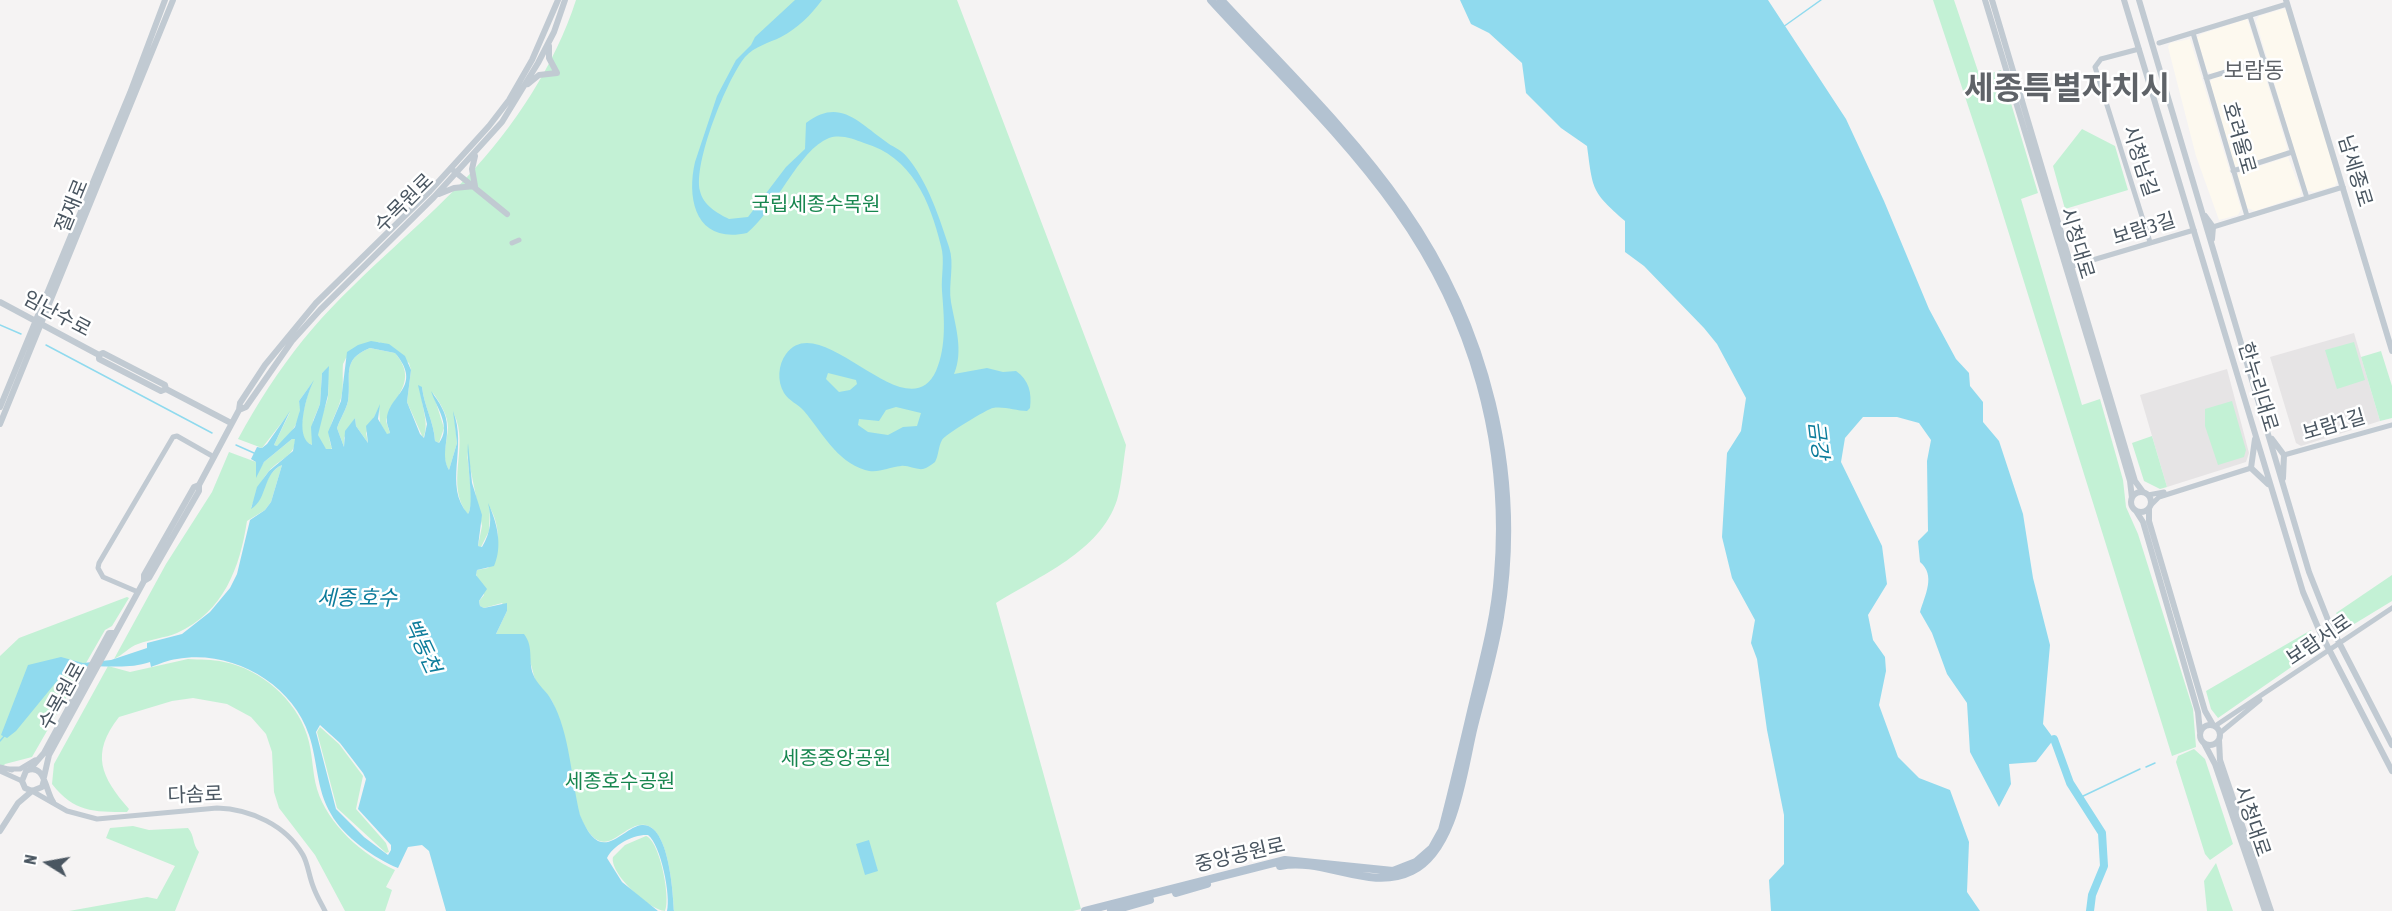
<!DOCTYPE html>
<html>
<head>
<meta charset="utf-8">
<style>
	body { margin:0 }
	#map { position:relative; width:2392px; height:911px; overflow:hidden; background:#f5f3f3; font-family:"Asap Condensed",sans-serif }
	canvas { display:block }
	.north { position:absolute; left:18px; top:833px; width:60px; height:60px; -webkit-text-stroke:4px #fff; paint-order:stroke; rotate:281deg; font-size:16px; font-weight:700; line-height:24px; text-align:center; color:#4a5661 }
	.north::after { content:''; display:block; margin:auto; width:21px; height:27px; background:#4a5661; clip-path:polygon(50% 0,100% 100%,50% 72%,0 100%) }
</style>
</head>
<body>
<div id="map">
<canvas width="2392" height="911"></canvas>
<div class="north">N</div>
</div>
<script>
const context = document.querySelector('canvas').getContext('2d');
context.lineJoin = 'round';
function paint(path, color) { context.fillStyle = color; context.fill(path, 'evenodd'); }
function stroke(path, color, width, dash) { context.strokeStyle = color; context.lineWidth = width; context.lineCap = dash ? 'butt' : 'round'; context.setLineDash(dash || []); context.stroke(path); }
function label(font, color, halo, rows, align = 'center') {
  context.font = font + ' "Asap Condensed","Noto Sans KR",sans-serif'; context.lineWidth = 5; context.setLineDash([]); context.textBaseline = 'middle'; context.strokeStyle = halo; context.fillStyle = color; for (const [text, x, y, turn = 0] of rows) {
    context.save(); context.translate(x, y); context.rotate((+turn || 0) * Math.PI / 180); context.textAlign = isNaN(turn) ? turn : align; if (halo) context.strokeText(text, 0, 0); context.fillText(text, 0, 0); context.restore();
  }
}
const commercial = new Path2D(`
	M2283 9 2288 11 2338 180 2335 186 2314 192 2306 190 2256 21 2259 16Z
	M2247 19 2260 57 2258 60 2211 74 2207 71 2197 38 2201 34Z
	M2190 39 2241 209 2238 215 2219 220 2196 156 2168 47 2170 43Z
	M2261 63 2287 147 2286 152 2237 167 2233 164 2210 82 2213 78Z
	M2288 157 2301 191 2300 196 2255 211 2247 208 2237 175 2241 172Z`);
const education = new Path2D(`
	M2354 333 2380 421 2301 446 2296 443 2270 357Z
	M2227 369 2249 453 2246 462 2167 487 2140 395Z`);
const green = new Path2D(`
	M576 0H957L1126 445C1123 463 1122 483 1117 500 1100 552 1039 576 996 603L1081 909 1073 911H674C673 891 669 829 645 825 623 822 607 862 586 828 570 802 572 764 563 735 560 725 557 711 552 701 548 694 541 690 537 683 533 676 533 669 530 662 526 652 520 643 515 634H496L507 611 502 603 484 608 480 606 479 601 484 595 476 574 477 570 488 568C502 553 500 525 490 508L489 531 481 547 478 546 482 526 467 452 472 502 468 515C444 484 470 447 454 414L457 443 449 470C441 457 447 443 448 428 448 415 440 403 433 393L444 428 439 443 435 441C434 422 424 406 422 387 419 404 431 423 423 438L407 402 411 370 409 363 379 342 346 358 343 364C342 375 344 387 341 398 337 416 324 428 332 448L329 451C307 439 324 415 328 397 329 387 327 377 329 367L322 373 320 404 313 421 312 445C292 438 307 397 312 383L299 401C304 420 290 435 277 446L274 445 290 412 262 448 238 439C257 404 278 371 303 340 352 280 414 233 467 177 514 127 555 65 576 0Z
	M1933 0H1954L1980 77 2001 70 2038 193 2021 199 2082 405 2100 399 2123 480 2126 507 2138 534 2193 709 2196 747 2172 756 1986 160Z
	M2082 129 2115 146 2128 190 2065 209 2053 166Z
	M2354 342 2365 380 2337 389 2325 350Z
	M370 348 395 353C419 381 394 395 386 421L390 433 387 435 380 423 379 407 366 433 368 443 356 426 355 418 344 438V447L337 428C340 419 346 410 348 401 352 376 340 360 370 348Z
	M2381 351 2392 386V418L2380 421 2361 357Z
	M2232 401 2246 450 2244 457 2218 465 2205 426V409Z
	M2152 436 2167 487 2160 489 2144 481 2132 443Z
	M292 439H295C296 456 279 459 269 471 259 482 257 494 251 508 266 496 263 474 282 465L271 502 265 510 247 521C240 567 224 612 177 633 165 638 151 639 138 644 129 647 123 655 114 659L166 564 212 492 229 452 256 462V475L264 462Z
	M2392 575V601L2346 629 2336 613Z
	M127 597 129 598 112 626 105 630 32 757 5 764 0 770V656L19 638Z
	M2311 630 2315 645 2313 652 2218 718 2211 709 2206 691Z
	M188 659C200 660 212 659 224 662 261 669 296 700 307 735 313 753 312 772 317 789 328 825 363 855 395 870L386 887 392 890 385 911H345L315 855 279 808 274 792 272 752 266 734 251 717 227 704 193 698 172 701 119 717C90 754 101 777 129 809L127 812C93 812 74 812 52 784L54 764 108 666 130 672Z
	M320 727 339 744 363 776 356 809 386 843 389 852 386 853 337 808 317 732Z
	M2194 749 2205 759 2233 844 2210 860 2205 854 2176 762 2178 756Z
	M133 826 149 830 188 828C195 836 192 844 199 852L175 911H69L147 897 157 899 175 866 106 838 110 828Z
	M646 836C660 841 671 899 665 911 649 910 609 873 613 857L625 845Z
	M2216 863 2233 911H2207L2204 881Z`);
const water = new Path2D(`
	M795 0H822C811 15 798 28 781 37 769 43 755 46 745 57 727 79 693 163 700 191 703 205 717 213 729 219L748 217 786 167 805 149 806 123C839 98 857 121 885 141 892 147 901 149 907 157 928 182 939 217 949 247 955 264 948 284 951 302 955 325 964 351 954 374L987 368 1003 372 1016 371C1029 380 1032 393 1030 408L1027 411C1016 411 1004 406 993 408 989 408 943 436 942 440 938 447 939 455 935 462 931 465 927 468 923 469 916 470 908 465 901 466 888 467 878 474 865 470 836 461 822 432 804 411 798 404 789 401 784 393 777 381 778 365 786 354 821 306 907 434 936 371 947 346 944 317 942 291 941 276 945 260 941 246 930 201 912 157 864 143 853 139 841 134 829 138 799 149 774 212 747 233 697 244 686 201 695 162L717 96 736 60 751 45 755 37ZM828 373 856 380 857 384 850 390 839 392 826 379ZM896 407 921 413 917 426 903 427 888 435 868 432 858 425 859 419 879 421 886 410Z
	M1460 0H1768L1846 119 1884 201 1929 309 1956 359 1969 373 1970 386 1983 402V422L1999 441 2023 514 2033 578 2050 645 2043 724 2054 739 2036 762 2009 764 2011 784 1999 807 1970 752 1967 703 1947 674 1932 633 1920 612C1925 595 1936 575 1920 562L1918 541 1928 531 1927 461 1931 440 1919 423 1897 417H1863L1845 438 1841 462 1882 546 1887 584 1868 615 1873 640 1885 657 1886 671 1879 705 1898 757 1919 778 1950 790 1969 842 1967 892 1980 911H1771L1769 880 1784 864V815L1767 730 1757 659 1751 643 1755 620 1732 578 1722 537 1727 453 1741 431 1746 398 1717 344 1704 328 1644 266 1625 252V221C1591 191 1593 190 1587 146L1561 128 1526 93 1522 63 1489 33 1471 24Z
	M371 341 389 344 405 356 411 370 407 402 420 434 424 438 427 424 418 385 422 387C424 406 434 422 435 441L439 443C452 426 436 407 431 391 439 402 447 413 447 427 448 442 441 456 449 470L457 443 453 411C468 448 443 485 468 514 475 505 466 461 468 443L472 483 482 515 478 546 482 547C491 532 492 519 488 503 497 522 503 546 494 566L477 570 476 575 487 589 479 601 480 606 484 608 507 603V611L496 634H524C534 647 528 660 533 674 537 685 547 691 552 701 570 734 571 778 580 815 584 824 589 836 598 841 613 848 628 826 642 825 669 823 673 892 674 911H667C671 896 661 845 648 835 634 834 613 845 607 858L622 882 658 911H446L429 851 422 845 408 847 398 868C375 859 343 836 331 814 316 789 318 762 309 735 292 683 231 649 177 659 168 660 159 664 151 667L150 662C121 672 95 661 66 670L16 731 7 738 1 735 28 665 61 657 83 663 111 660 147 648V643L182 634 210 612 230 588 237 574 250 520 265 510 271 502 282 465C262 474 268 499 251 509L257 487 269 471 293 451 295 439H292L264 462 256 478V462L251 459 257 447 262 448 267 444 290 411 274 445 277 446 295 427 300 410 299 401 314 380C307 394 293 438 312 445L311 427 320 404 322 373 329 366 328 395 318 435 326 449H332L328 432 341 401 347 352 358 345ZM370 348 395 353C424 387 388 395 387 419 386 423 389 428 390 433L387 434 378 419 380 404 374 417 366 426 368 443 356 426 355 418 345 431 344 447 337 428C340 419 346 410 348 401 352 376 340 360 370 348ZM320 725 340 743 363 773 366 779 358 809 391 845V850L388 855 364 837 336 809 316 732Z
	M869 840 878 871 865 875 856 844Z`);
const stream = new Path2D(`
	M1783 27 1821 0
	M0 325 21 334
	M46 345 212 433
	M236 445 254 453
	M0 741 5 735
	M2146 767 2155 763
	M2079 798 2140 769`);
const river = new Path2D(`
	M2054 739 2070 783 2102 833 2104 866 2092 895 2090 911`);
const minor = new Path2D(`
	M2250 16 2307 198
	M2193 33 2247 216
	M2159 43 2287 4
	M2139 49 2101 59 2095 67 2150 242
	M2206 78 2265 60
	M2233 171 2292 152
	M2213 227 2343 187
	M512 243 519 240
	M2069 267 2194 230
	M2284 455 2392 425
	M2148 495 2164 492
	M2151 505 2159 497 2251 468
	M138 592 103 577 98 568 99 563 173 437 177 436 214 457
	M2215 726 2392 608
	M2220 733 2260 700
	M0 767 12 770
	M9 769H20L35 760
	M0 771 22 781
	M32 791 67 811 97 819 217 808C250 809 286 825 303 855 308 864 309 876 313 886 316 895 321 903 325 911`);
const tertiary = new Path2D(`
	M1985 0 2108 406 2130 481 2132 498
	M1992 0 2135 481 2143 492
	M2124 0 2303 592 2320 632 2392 771
	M2139 0 2309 572 2330 625 2392 745
	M2286 0 2392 351
	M528 84 539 75 557 73 549 58V46
	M454 171 507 214
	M439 194 454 188 475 186 472 169 475 156
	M2205 216 2213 227 2212 239
	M0 302 99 355 103 353 165 385 166 389 231 423
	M99 355V359L161 391 166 389
	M0 407 130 93 165 0
	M239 410 246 407 292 341 320 310 434 197 502 122 538 63 554 32 565 0
	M0 424 173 0
	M2255 439 2251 468 2268 484
	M2272 439 2284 455 2283 478
	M2131 502a10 10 0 1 1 20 0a10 10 0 1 1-20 0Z
	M2149 508V521L2205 711 2213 725
	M2136 511 2143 522 2198 712 2200 732
	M144 581 149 578 199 491V485L239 410 240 403 265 365 316 303 430 191 489 126 509 100 532 60 558 0
	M2200 735a10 10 0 1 1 20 0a10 10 0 1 1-20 0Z
	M2219 740 2220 760 2271 911
	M2204 743 2215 764 2265 911
	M30 769 44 753 109 633H114
	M44 777 49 755 144 581V575L194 487 199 485
	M44 780 42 787 32 791 25 788 22 781 26 771C45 762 45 790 53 802
	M0 831 18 803 32 791`);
const primary = new Path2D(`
	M1221 0C1283 67 1351 132 1403 207 1486 326 1524 473 1500 617 1494 654 1483 690 1474 726 1463 770 1456 849 1412 871 1370 892 1324 857 1280 866
	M1176 893 1207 884
	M1085 911 1285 860 1393 871 1416 862 1432 848 1442 830C1453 788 1463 745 1473 703 1483 661 1495 618 1498 575 1509 444 1473 317 1397 210 1344 135 1273 68 1211 0
	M1111 911 1150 900`);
const streetNames = [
	["호려울로",2239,138,74],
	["시청남길",2140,161,72],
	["남세종로",2355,171,73],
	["수목원로",404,203,-45],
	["절재로",72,206,-68],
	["보람3길",2144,229,-17],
	["시청대로",2077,243,73],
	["임난수로",57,314,28],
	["한누리대로",2258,387,73],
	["보람1길",2334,425,-16],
	["보람서로",2319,640,-34],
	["수목원로",62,696,-61],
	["다솜로",195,795,-2],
	["시청대로",2252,821,71],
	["중앙공원로",1240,855,-13]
];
const parkNames = [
	["국립세종수목원",816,205],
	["세종중앙공원",836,759],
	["세종호수공원",620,782]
];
const waterNames = [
	["금강",1818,440,83],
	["세종 호수",357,598],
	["백동천",422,646,65]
];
const quarterNames = [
	["보람동",2254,71]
];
const townNames = [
	["세종특별자치시",2067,89]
];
paint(commercial, '#fdf9ef');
paint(education, '#e6e4e5');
paint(green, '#c3f1d5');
paint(water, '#90daee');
stroke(stream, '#90daee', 1.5);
stroke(river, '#90daee', 8);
stroke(minor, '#c1cad2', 5);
stroke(tertiary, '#c1cad2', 6);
stroke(primary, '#b3c2d1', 8);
label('20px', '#4a5661', '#fff', streetNames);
label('20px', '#17864f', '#fff', parkNames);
label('italic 21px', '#0c7c9b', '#fff', waterNames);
label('22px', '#5f6368', '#fff', quarterNames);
label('bold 32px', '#5f6368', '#fff', townNames);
</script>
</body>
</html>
